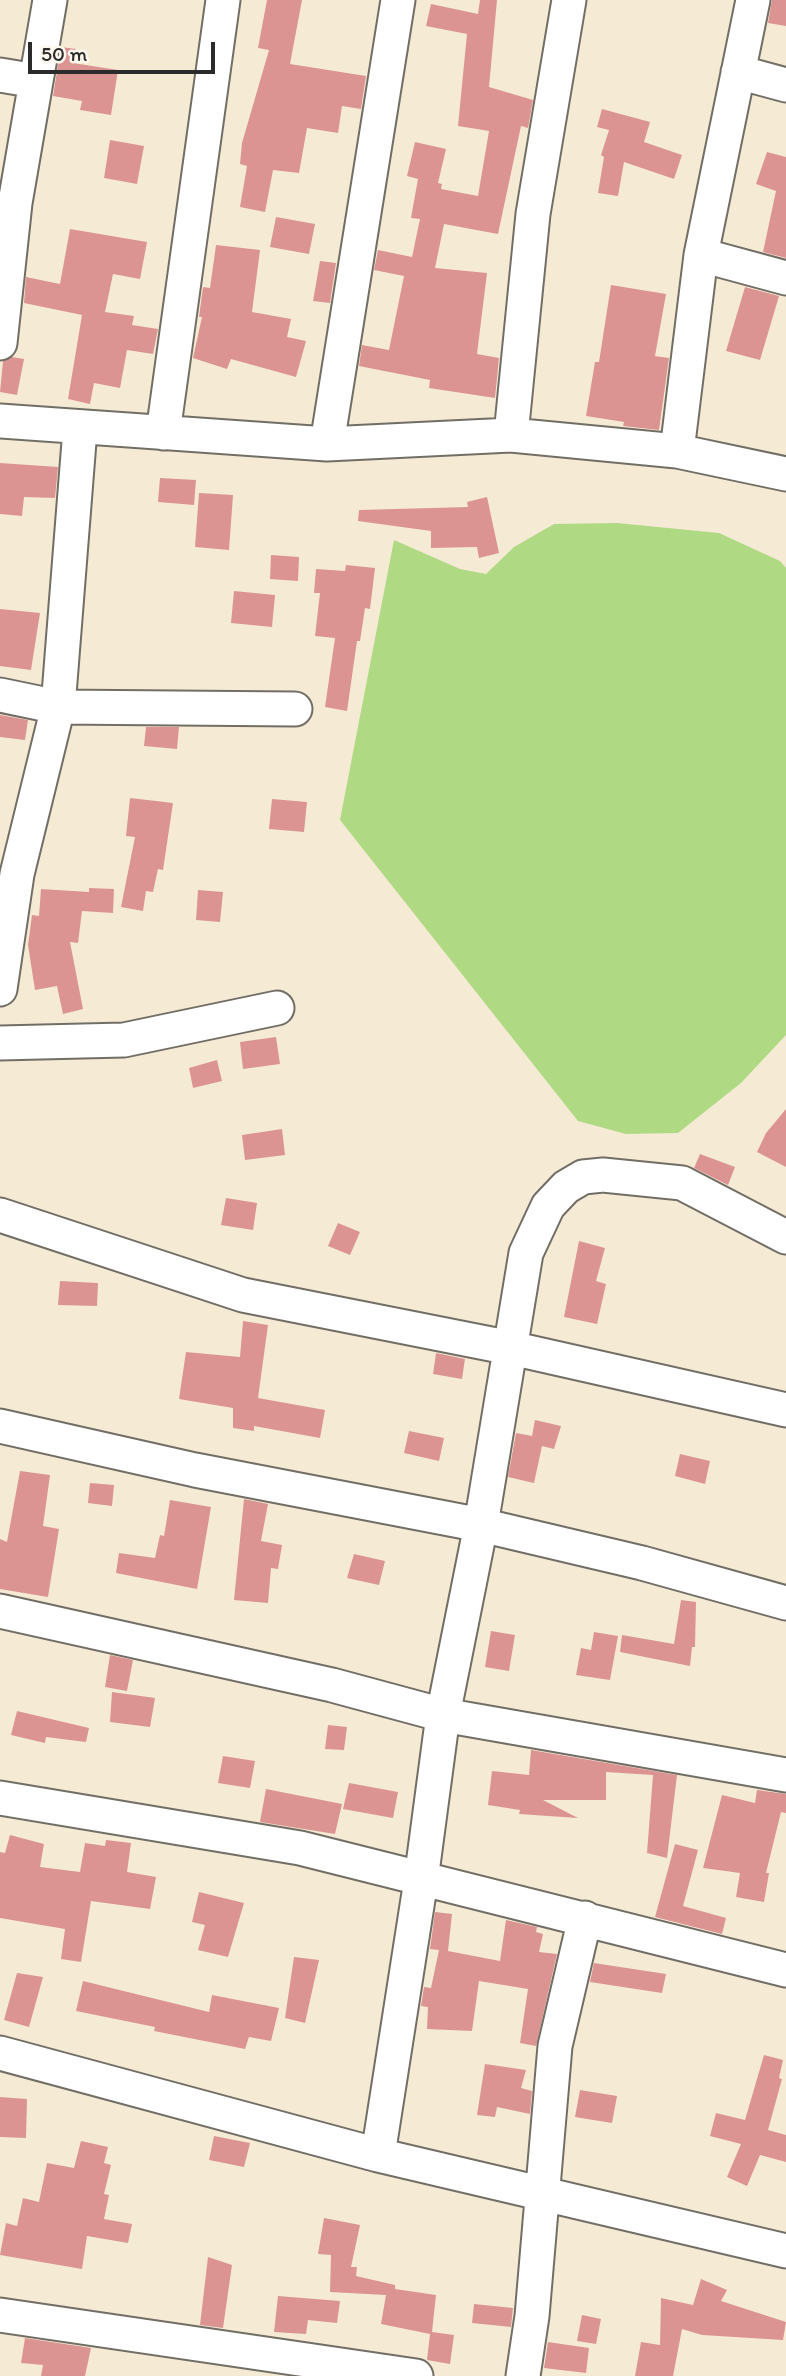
<!DOCTYPE html>
<html>
<head>
<meta charset="utf-8">
<style>
	body { margin:0 }
	#map { position:relative; width:786px; height:2376px; overflow:hidden; background:#f5ebd5; font-family:Itim,sans-serif }
	canvas { display:block }
	.scale { position:absolute; left:28px; top:42px; width:187px; height:32px; box-sizing:border-box; border:4px solid #2b2b2b; border-top:0; padding-left:9px; font-size:21px; line-height:24px; white-space:nowrap; color:#2b2b2b; -webkit-text-stroke:5px #fbf7ec; paint-order:stroke }
</style>
</head>
<body>
<div id="map">
<canvas width="786" height="2376"></canvas>
<div class="scale">50 m</div>
</div>
<script>
const context = document.querySelector('canvas').getContext('2d');
context.lineJoin = 'round';
function paint(path, color) { context.fillStyle = color; context.fill(path, 'evenodd'); }
function stroke(path, color, width, dash) { context.strokeStyle = color; context.lineWidth = width; context.lineCap = dash ? 'butt' : 'round'; context.setLineDash(dash || []); context.stroke(path); }
const green = new Path2D(`
	M617 523 719 533 780 561 786 568V1035L741 1083 678 1133 626 1134 578 1121 340 820 394 540 460 569 486 574 514 547 554 524Z`);
const building = new Path2D(`
	M267 0H302L290 64 366 76 361 109 342 106 338 133 307 128 299 173 273 170 265 212 240 207 247 166 240 164 242 143 269 50 258 48Z
	M480 0H497L489 87 533 100 528 128 521 126 498 234 444 224 435 268 487 273 477 354 499 358 495 398 429 388 430 380 359 366 362 345 389 350 404 276 374 270 378 250 412 257 420 219 411 218 418 179 407 176 415 142 446 149 438 183 442 184 441 189 478 196 489 131 458 126 467 34 426 26 431 4 478 14Z
	M772 0H786V26L768 23Z
	M61 47 76 49 73 63 118 70 111 115 80 110 82 101 53 96Z
	M602 109 650 122 644 142 682 155 674 179 624 162 618 196 598 193 604 157 601 155 609 130 597 127Z
	M110 140 144 146 137 184 104 178Z
	M767 152 786 157V258L763 252 776 191 756 184Z
	M276 217 315 224 309 254 270 247Z
	M70 229 147 242 140 279 113 274 105 312 134 316 132 325 158 329 153 354 127 350 120 388 94 383 90 404 68 399 82 315 24 303 26 277 60 284Z
	M216 245 260 250 252 312 291 319 287 337 306 341 296 377 231 359 227 369 193 358 202 317H199L203 287 210 288Z
	M320 261 336 263 330 303 313 301Z
	M611 285 666 294 655 356 669 358 659 430 623 426 624 422 586 416 595 362H599Z
	M745 287 779 296 760 360 726 351Z
	M12 357 24 359 17 395 0 392 3 361Z
	M0 463 58 467 55 498 24 497 22 516 0 514Z
	M160 478 196 480 194 505 158 502Z
	M199 493 233 495 229 550 195 547Z
	M487 497 499 553 479 558 477 547 431 548V531L358 521 359 510 468 507 467 502Z
	M271 555 299 557 298 581 270 579Z
	M346 565 375 568 370 609 365 608 360 641H357L347 711 325 707 335 638 315 636 320 593H314L316 569 345 571Z
	M234 591 275 595 272 627 231 623Z
	M0 609 40 613 31 670 0 666Z
	M0 715 28 720 25 740 0 737Z
	M146 727H179L177 749 144 746Z
	M130 798 173 803 163 870 158 869 153 892 146 891 143 911 121 907 135 837 126 836Z
	M272 799 307 802 304 832 269 829Z
	M89 888 114 889 113 913 82 911 78 943 70 942 83 1009 63 1014 57 986 35 990 28 945 32 915 39 916 41 889 89 892Z
	M198 890 223 892 220 922 196 920Z
	M276 1037 280 1064 243 1069 240 1042Z
	M217 1060 222 1081 193 1088 189 1068Z
	M786 1109V1167L757 1152 766 1133Z
	M282 1129 285 1155 245 1160 242 1135Z
	M700 1154 735 1167 728 1185 694 1168Z
	M226 1198 257 1203 253 1230 221 1225Z
	M338 1223 360 1232 350 1255 328 1246Z
	M579 1241 605 1248 596 1281 606 1284 597 1324 564 1317Z
	M60 1281 98 1283 97 1306 58 1305Z
	M243 1321 268 1325 258 1398 325 1410 320 1438 254 1426V1431L233 1428V1408L179 1399 186 1352 240 1357Z
	M436 1353 465 1359 462 1379 433 1374Z
	M535 1420 561 1426 554 1449 542 1446 534 1483 508 1477 516 1433 532 1436Z
	M409 1431 444 1438 439 1461 404 1453Z
	M680 1454 710 1461 705 1484 675 1476Z
	M20 1471 50 1475 43 1526 59 1529 48 1597 0 1589V1539L7 1542Z
	M90 1483 114 1485 112 1506 88 1503Z
	M244 1499 268 1504 261 1541 282 1545 278 1569 271 1568 268 1603 234 1600Z
	M170 1500 211 1507 197 1589 116 1573 119 1553 155 1558 160 1535 164 1536Z
	M354 1554 385 1561 379 1585 347 1578Z
	M681 1600 696 1602 695 1647H692L690 1666 620 1652 622 1635 674 1644Z
	M491 1631 515 1635 509 1671 485 1667Z
	M594 1632 618 1636 610 1680 576 1675 581 1648 591 1650Z
	M110 1655 133 1660 127 1691 105 1687Z
	M112 1692 155 1698 150 1727 110 1722Z
	M17 1711 89 1728 86 1742 46 1737 45 1743 11 1735Z
	M328 1725 347 1727 344 1750 325 1749Z
	M531 1750 677 1775 667 1858 647 1853 653 1775 606 1772V1800H543L578 1818 519 1814 520 1810 488 1805 492 1771 529 1775Z
	M223 1756 255 1761 250 1788 218 1783Z
	M349 1783 398 1792 393 1818 343 1809Z
	M266 1789 342 1804 335 1834 260 1822Z
	M757 1790 786 1794V1813L781 1812 766 1873H769L764 1902 736 1897 740 1873 703 1868 722 1795 755 1803Z
	M10 1835 44 1844 40 1867 80 1872 85 1843 105 1846 106 1840 131 1843 127 1872 156 1877 150 1909 91 1901 81 1962 61 1959 65 1929 0 1918V1852L5 1853Z
	M675 1844 698 1850 683 1906 726 1918 722 1934 655 1917Z
	M199 1892 244 1903 228 1957 198 1950 205 1925 192 1922Z
	M435 1912 452 1914 448 1951 500 1961 506 1920 537 1927 536 1932 543 1934 539 1952 557 1954 536 2046 520 2043 528 1989 479 1981 472 2031 427 2029 428 2007 421 2006 424 1987 431 1988 439 1950 430 1949Z
	M294 1957 319 1960 305 2023 285 2018Z
	M594 1963 666 1974 662 1993 590 1982Z
	M17 1973 43 1977 29 2027 4 2020Z
	M83 1981 209 2012 212 1995 279 2008 271 2041 249 2037 245 2049 154 2031 155 2027 76 2011Z
	M764 2055 783 2060 779 2078 782 2079 768 2130 786 2135V2162L760 2155 747 2186 727 2177 741 2144 710 2136 716 2113 745 2120Z
	M485 2064 526 2070 521 2088 532 2091 530 2114 497 2107 495 2117 477 2115Z
	M580 2090 617 2096 612 2123 575 2117Z
	M0 2097 27 2099 26 2138 0 2137Z
	M214 2136 250 2143 244 2167 209 2160Z
	M81 2141 108 2147 104 2163 111 2165 104 2194 109 2195 104 2219 132 2224 128 2243 87 2236 82 2269 0 2255 6 2223 17 2226 23 2198 39 2202 47 2163 74 2168Z
	M324 2218 360 2225 351 2267H357L356 2276 395 2285V2289L436 2295 432 2332 454 2335 450 2364 427 2360 430 2334 381 2324 386 2295 330 2292 331 2255 318 2254Z
	M208 2257 232 2265 223 2328 200 2325Z
	M701 2279 727 2290 721 2301 786 2322 783 2340 702 2335 682 2329 673 2376H635L641 2342 660 2345 661 2298 693 2305Z
	M278 2296 340 2301 337 2323 308 2320 306 2334 274 2332Z
	M474 2304 513 2308 511 2327 472 2323Z
	M582 2315 601 2319 596 2344 577 2341Z
	M25 2338 91 2348 85 2376H41L43 2365 21 2363Z
	M548 2342 589 2348 586 2373 544 2368Z`);
const minor = new Path2D(`
	M738 72 786 85
	M0 75 36 81
	M701 255 786 278
	M0 343 15 203 50 0
	M0 421 327 444 511 435 677 451 786 474
	M163 433 223 0
	M511 435 533 214 569 0
	M327 444 398 0
	M677 451 701 255 753 0
	M0 695 58 707 295 709
	M0 989 17 874 58 707 80 429
	M0 1043 124 1040 277 1008
	M0 1215 243 1295 511 1348 786 1410
	M0 1426 195 1470 481 1525 642 1563 786 1603
	M0 1611 332 1685 443 1715 786 1775
	M0 1798 300 1848 786 1970
	M0 2053 378 2155 786 2251
	M378 2155 421 1880 443 1715 481 1525 526 1253 548 1206 566 1187 583 1177 603 1175 682 1183 786 1237
	M0 2315 416 2376
	M523 2376 532 2316 555 2046 585 1918`);
paint(green, '#b0d984');
paint(building, '#dc9493');
stroke(minor, '#726e66', 37);
stroke(minor, '#fff', 33);
</script>
</body>
</html>
